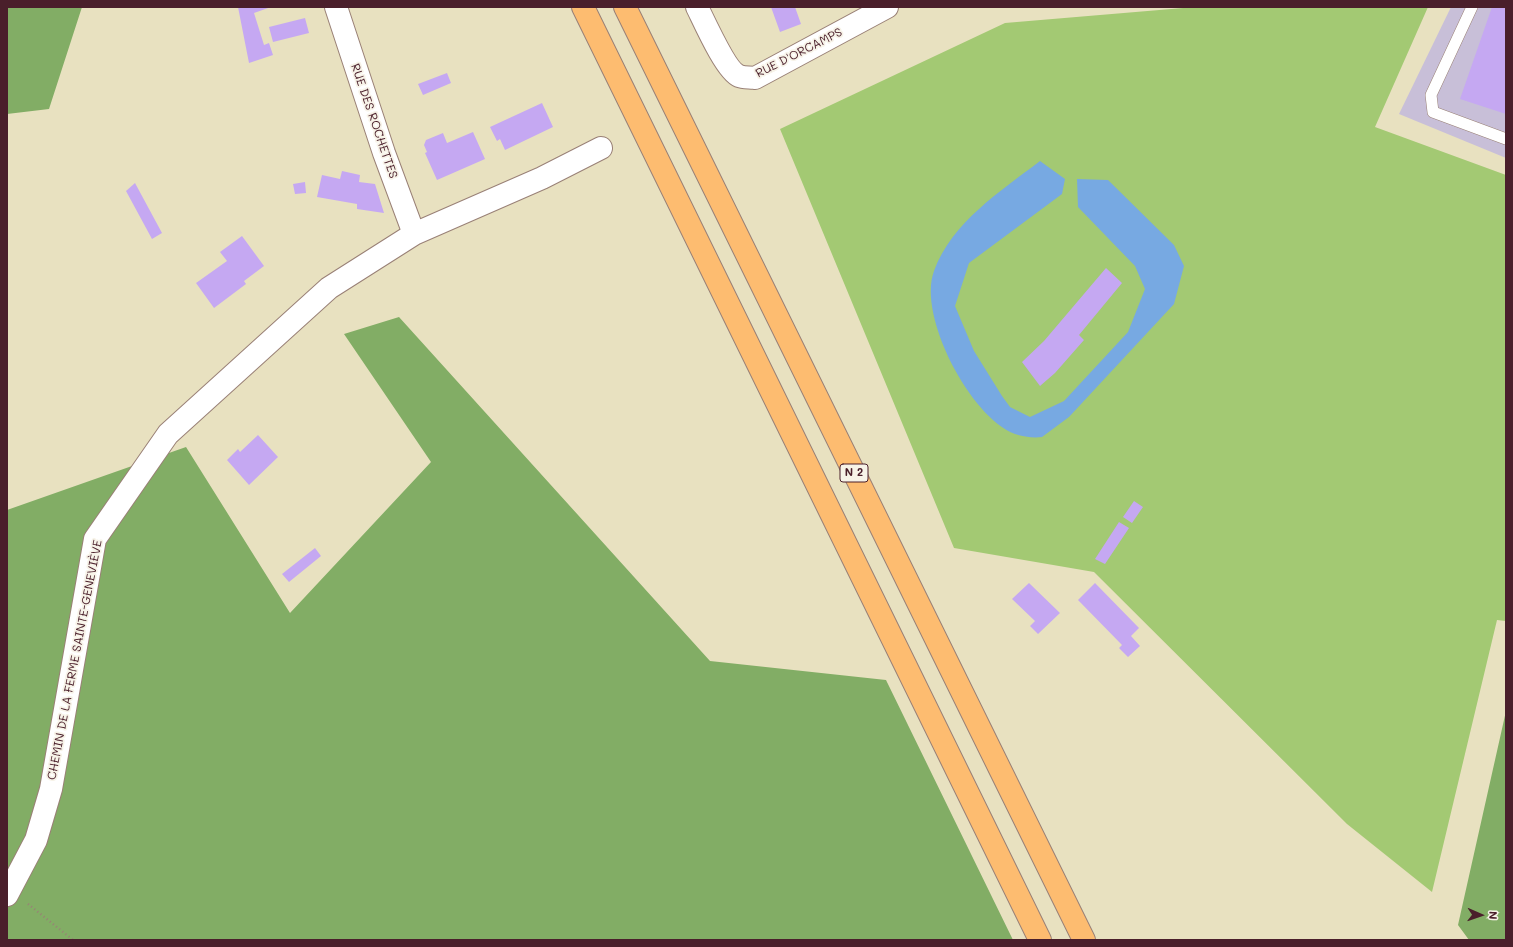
<!DOCTYPE html>
<html>
<head>
<meta charset="utf-8">
<style>
	body { margin:0 }
	#map { position:relative; width:1513px; height:947px; overflow:hidden; background:#e8e1c0; font-family:Mali,sans-serif }
	canvas { display:block }
	.frame { position:absolute; inset:0; border:8px solid #4a1f2b; pointer-events:none }
	.north { position:absolute; left:1461px; top:895px; width:40px; height:40px; -webkit-text-stroke:3px #f7f3e8; paint-order:stroke; rotate:92deg; font-size:11px; font-weight:700; line-height:16px; text-align:center; color:#4a1f2b }
	.north::after { content:''; display:block; margin:auto; width:14px; height:18px; background:#4a1f2b; clip-path:polygon(50% 0,100% 100%,50% 72%,0 100%) }
</style>
</head>
<body>
<div id="map">
<canvas width="1513" height="947"></canvas>
<div class="frame"></div>
<div class="north">N</div>
</div>
<script>
const context = document.querySelector('canvas').getContext('2d');
context.lineJoin = 'round';
function paint(path, color) { context.fillStyle = color; context.fill(path, 'evenodd'); }
function stroke(path, color, width, dash) { context.strokeStyle = color; context.lineWidth = width; context.lineCap = dash ? 'butt' : 'round'; context.setLineDash(dash || []); context.stroke(path); }
function label(font, color, halo, rows, align = 'center') {
  context.font = font + ' Mali,sans-serif'; context.lineWidth = 3.5; context.setLineDash([]); context.textBaseline = 'middle'; context.strokeStyle = halo; context.fillStyle = color; for (const [text, x, y, turn = 0] of rows) {
    context.save(); context.translate(x, y); context.rotate((+turn || 0) * Math.PI / 180); context.textAlign = isNaN(turn) ? turn : align; if (halo) context.strokeText(text, 0, 0); context.fillText(text, 0, 0); context.restore();
  }
}
const industrial = new Path2D(`
	M1451 7H1506V158L1399 114Z`);
const green = new Path2D(`
	M1195 7H1428L1375 127 1506 175V621L1497 620 1432 892 1347 824 1094 572 954 548 780 129 1005 23Z`);
const forest = new Path2D(`
	M7 7H82L49 109 7 114Z
	M399 317 710 661 886 680 1013 940H7V510L186 447 290 613 431 462 344 334Z
	M1506 711V940H1469L1458 925Z`);
const water = new Path2D(`
	M1040 161 1065 179 1062 194 969 263 955 306 974 351 1002 396 1010 407 1030 417 1064 401 1128 332 1145 289 1135 266 1078 207 1077 179 1108 180 1174 245 1184 266 1174 304 1069 417 1042 437C1034 438 1024 437 1015 434 971 418 917 316 934 271 952 222 1001 191 1040 161Z`);
const building = new Path2D(`
	M238 7H271L254 13 264 45 269 43 273 55 249 63Z
	M771 7H795L801 24 780 32Z
	M1492 7H1506V114L1460 99Z
	M305 18 309 33 273 42 269 27Z
	M447 73 451 83 423 95 418 84Z
	M542 103 553 127 505 150 500 139 497 141 490 127Z
	M473 132 485 159 437 180 425 153 427 152 424 145 426 140 443 133 447 143Z
	M342 171 360 175 359 182 375 184 384 213 357 209V204L317 197 322 175 340 179Z
	M305 182 306 193 295 194 293 184Z
	M135 183 162 233 152 239 126 191Z
	M242 236 264 266 244 281 246 284 214 308 196 283 227 261 220 252Z
	M1106 268 1122 283 1079 335 1084 340 1055 373 1040 386 1022 362 1044 341Z
	M258 435 278 457 249 485 227 460 238 449 240 452Z
	M1134 501 1143 507 1132 523 1123 517Z
	M1119 522 1129 528 1105 564 1095 559Z
	M315 548 321 556 289 582 282 574Z
	M1029 583 1060 613 1038 634 1030 626 1035 621 1012 599Z
	M1095 583 1139 628 1131 636 1140 646 1128 657 1119 648 1122 645 1078 600Z`);
const path = new Path2D(`
	M28 904 73 940`);
const lane = new Path2D(`
	M1472 7 1431 95 1433 112 1506 139`);
const street = new Path2D(`
	M336 7 384 153 414 234
	M697 7C704 21 726 71 739 76 744 78 750 77 755 78L887 7
	M7 895 36 840 51 789 95 539 168 434 329 288 414 234 542 178 601 148`);
const highway = new Path2D(`
	M583 7 1040 940
	M625 7 1084 940`);
const shields = [
	[854,473,28]
];
const shieldNames = [
	["N 2",854,473]
];
const streetNames = [
	["RUE D'ORCAMPS",799,53,-27],
	["RUE DES ROCHETTES",374,121,71],
	["CHEMIN DE LA FERME SAINTE-GENEVIÈVE",75,660,-79]
];
paint(industrial, '#c8bfd8');
paint(green, '#a3c973');
paint(forest, '#82ad65');
paint(water, '#77a9e2');
paint(building, '#c5a8f2');
stroke(lane, '#998076', 12);
stroke(street, '#998076', 24);
stroke(highway, '#998076', 24);
stroke(path, '#998076', 2.5, [1, 3]);
stroke(lane, '#fff', 11);
stroke(street, '#fff', 22);
stroke(highway, '#fdbc70', 22);
for (const [x, y, w] of shields) { const box = new Path2D(); box.roundRect(x - w / 2, y - 9, w, 18, 3); context.fillStyle = '#f7f3e8'; context.fill(box); stroke(box, '#4a1f2b', 1); }
label('bold 11px', '#4a1f2b', null, shieldNames);
label('12px', '#4a1f2b', '#f7f3e8', streetNames);
</script>
</body>
</html>
